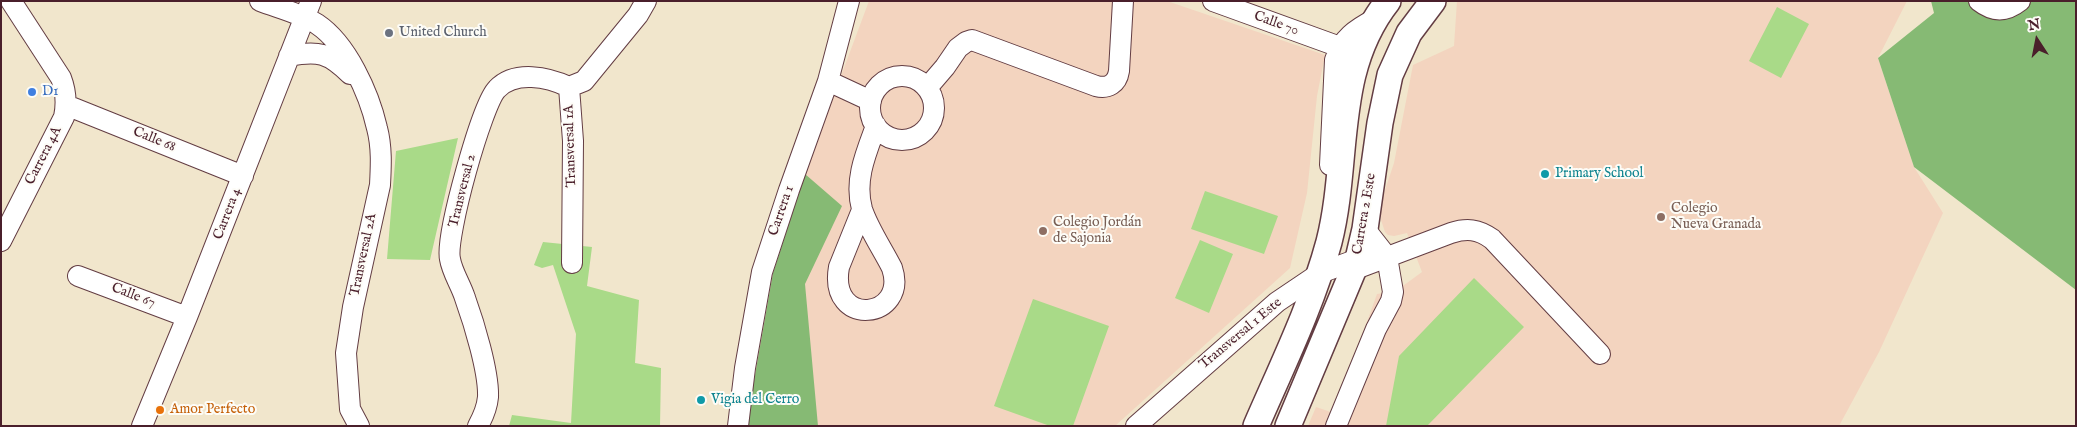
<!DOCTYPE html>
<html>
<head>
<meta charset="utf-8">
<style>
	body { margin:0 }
	#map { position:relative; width:2077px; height:427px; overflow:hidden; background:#f1e6cc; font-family:"IM FELL English",serif }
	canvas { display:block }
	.frame { position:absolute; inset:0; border:2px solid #4a1f2b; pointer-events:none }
	.north { position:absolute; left:2012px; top:15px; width:50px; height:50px; -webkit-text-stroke:4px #fdfcf7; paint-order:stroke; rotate:349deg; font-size:14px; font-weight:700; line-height:20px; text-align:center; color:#4a1f2b }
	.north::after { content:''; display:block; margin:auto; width:18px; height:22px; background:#4a1f2b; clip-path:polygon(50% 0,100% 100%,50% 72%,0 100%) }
</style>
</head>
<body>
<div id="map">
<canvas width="2077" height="427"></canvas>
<div class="frame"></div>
<div class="north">N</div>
</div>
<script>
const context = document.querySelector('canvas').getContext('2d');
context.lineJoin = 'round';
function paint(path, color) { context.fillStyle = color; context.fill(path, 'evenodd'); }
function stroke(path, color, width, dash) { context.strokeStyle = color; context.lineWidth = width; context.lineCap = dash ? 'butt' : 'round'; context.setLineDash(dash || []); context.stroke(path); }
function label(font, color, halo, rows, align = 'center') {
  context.font = font + ' "IM FELL English",serif'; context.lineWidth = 4; context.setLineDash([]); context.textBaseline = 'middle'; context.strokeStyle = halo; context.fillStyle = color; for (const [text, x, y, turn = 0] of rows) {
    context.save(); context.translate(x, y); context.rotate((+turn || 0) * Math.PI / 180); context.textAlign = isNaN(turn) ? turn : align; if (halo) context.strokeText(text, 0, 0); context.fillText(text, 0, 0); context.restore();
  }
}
const built = new Path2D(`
	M869 1H1167L1325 55 1317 96 1307 193 1290 268 1115 426H746L773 273 813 151Z
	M1457 1H1907L1878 58 1914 167 1943 213 1879 352 1839 426H1308L1316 407 1334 413 1377 294 1396 291 1422 272 1407 233 1394 236 1388 235 1385 232 1381 220V202L1394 163 1413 65 1454 46Z`);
const green = new Path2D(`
	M1777 7 1809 24 1781 78 1749 61Z
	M458 138 430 260 387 259 396 151Z
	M1205 191 1278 216 1264 254 1191 229Z
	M1200 240 1233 254 1209 313 1175 298Z
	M543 242 592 247 587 286 639 300 635 363 661 368 660 426H509L512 415 571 423 576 334 553 265 542 268 534 265Z
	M1474 278 1524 327 1427 426H1386L1399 356Z
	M1033 299 1109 326 1073 426H1050L994 406Z`);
const forest = new Path2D(`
	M1931 1H2076V290L1914 167 1878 58 1934 13Z
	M805 174 842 206 805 284 818 426H746L773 273Z`);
const minor = new Path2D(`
	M260 1C278 8 300 13 317 24 347 44 369 93 377 128 382 147 381 166 380 185L353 307 346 353 350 409 359 426
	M1213 1 1340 47
	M1979 1C1993 12 2005 13 2020 1
	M289 56C318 50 329 53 350 74
	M870 108a32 32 0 1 1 64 0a32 32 0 1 1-64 0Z
	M828 81 871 101
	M569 87 573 141 572 263
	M569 87 584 81 638 15 646 1
	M927 88 945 67 958 48 966 42 972 40 1096 86C1108 89 1117 84 1119 71L1123 1
	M66 105 243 176
	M1330 165 1335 60C1342 38 1356 29 1375 19
	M862 210 839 267C828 329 909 319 892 268 883 250 868 228 862 209 854 180 866 153 876 126
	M1 241 64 117C67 103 66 91 61 78L11 1
	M1353 270 1451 233C1467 228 1478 229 1492 239L1600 354
	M78 276 187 317
	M142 426 187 317 311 1
	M478 426C483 417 487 408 488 397 489 372 474 323 465 298 461 285 452 272 450 259 445 237 482 104 497 89 515 70 548 77 569 87
	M738 426 745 368 762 272 789 190 828 81 849 1
	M1136 426 1277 302 1320 273 1358 259
	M1336 426 1376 329 1391 301 1393 292 1387 257 1365 229`);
const major = new Path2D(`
	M1256 426C1282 366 1312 305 1329 242 1350 159 1332 72 1388 1
	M1288 426 1358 259 1365 229 1380 123 1390 75 1409 33 1433 1`);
const markers = [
	[389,33,5,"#6b7280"],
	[32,92,5,"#3f7fe0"],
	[1545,174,5,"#0f9aa8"],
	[1661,217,5,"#8d6e63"],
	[1043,231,5,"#8d6e63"],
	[701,400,5,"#0f9aa8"],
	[160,410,5,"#e8710a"]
];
const streetNames = [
	["Calle 70",1276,24,20],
	["Calle 68",154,140,22],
	["Transversal 1A",571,146,-92],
	["Carrera 4A",44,156,-63],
	["Transversal 2",463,191,-76],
	["Carrera 1",782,211,-71],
	["Carrera 4",228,214,-69],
	["Carrera 2 Este",1365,214,-80],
	["Transversal 2A",364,255,-78],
	["Calle 67",133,296,21],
	["Transversal 1 Este",1241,334,-40]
];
const worshipNames = [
	["United Church",399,33]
];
const shopNames = [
	["D1",42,92]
];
const cultureNames = [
	["Primary School",1555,174],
	["Vigia del Cerro",711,400]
];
const educationNames = [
	["Colegio",1671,209],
	["Nueva Granada",1671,225],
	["Colegio Jordán",1053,223],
	["de Sajonia",1053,239]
];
const foodNames = [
	["Amor Perfecto",170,410]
];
paint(built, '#f3d4bf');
paint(green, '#a9da88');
paint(forest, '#86ba74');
stroke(minor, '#633d43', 22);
stroke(major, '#633d43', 28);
stroke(minor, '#fff', 20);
stroke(major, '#fff', 25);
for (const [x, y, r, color] of markers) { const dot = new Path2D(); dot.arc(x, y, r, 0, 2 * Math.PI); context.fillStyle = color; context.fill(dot); stroke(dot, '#fdfcf7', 2); }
label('14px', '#4a1f2b', '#fdfcf7', streetNames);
label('14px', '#5b616d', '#fdfcf7', worshipNames, 'left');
label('14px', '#366cbe', '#fdfcf7', shopNames, 'left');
label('14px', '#0d838f', '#fdfcf7', cultureNames, 'left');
label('14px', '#785e54', '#fdfcf7', educationNames, 'left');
label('14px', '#c56008', '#fdfcf7', foodNames, 'left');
</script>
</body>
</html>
